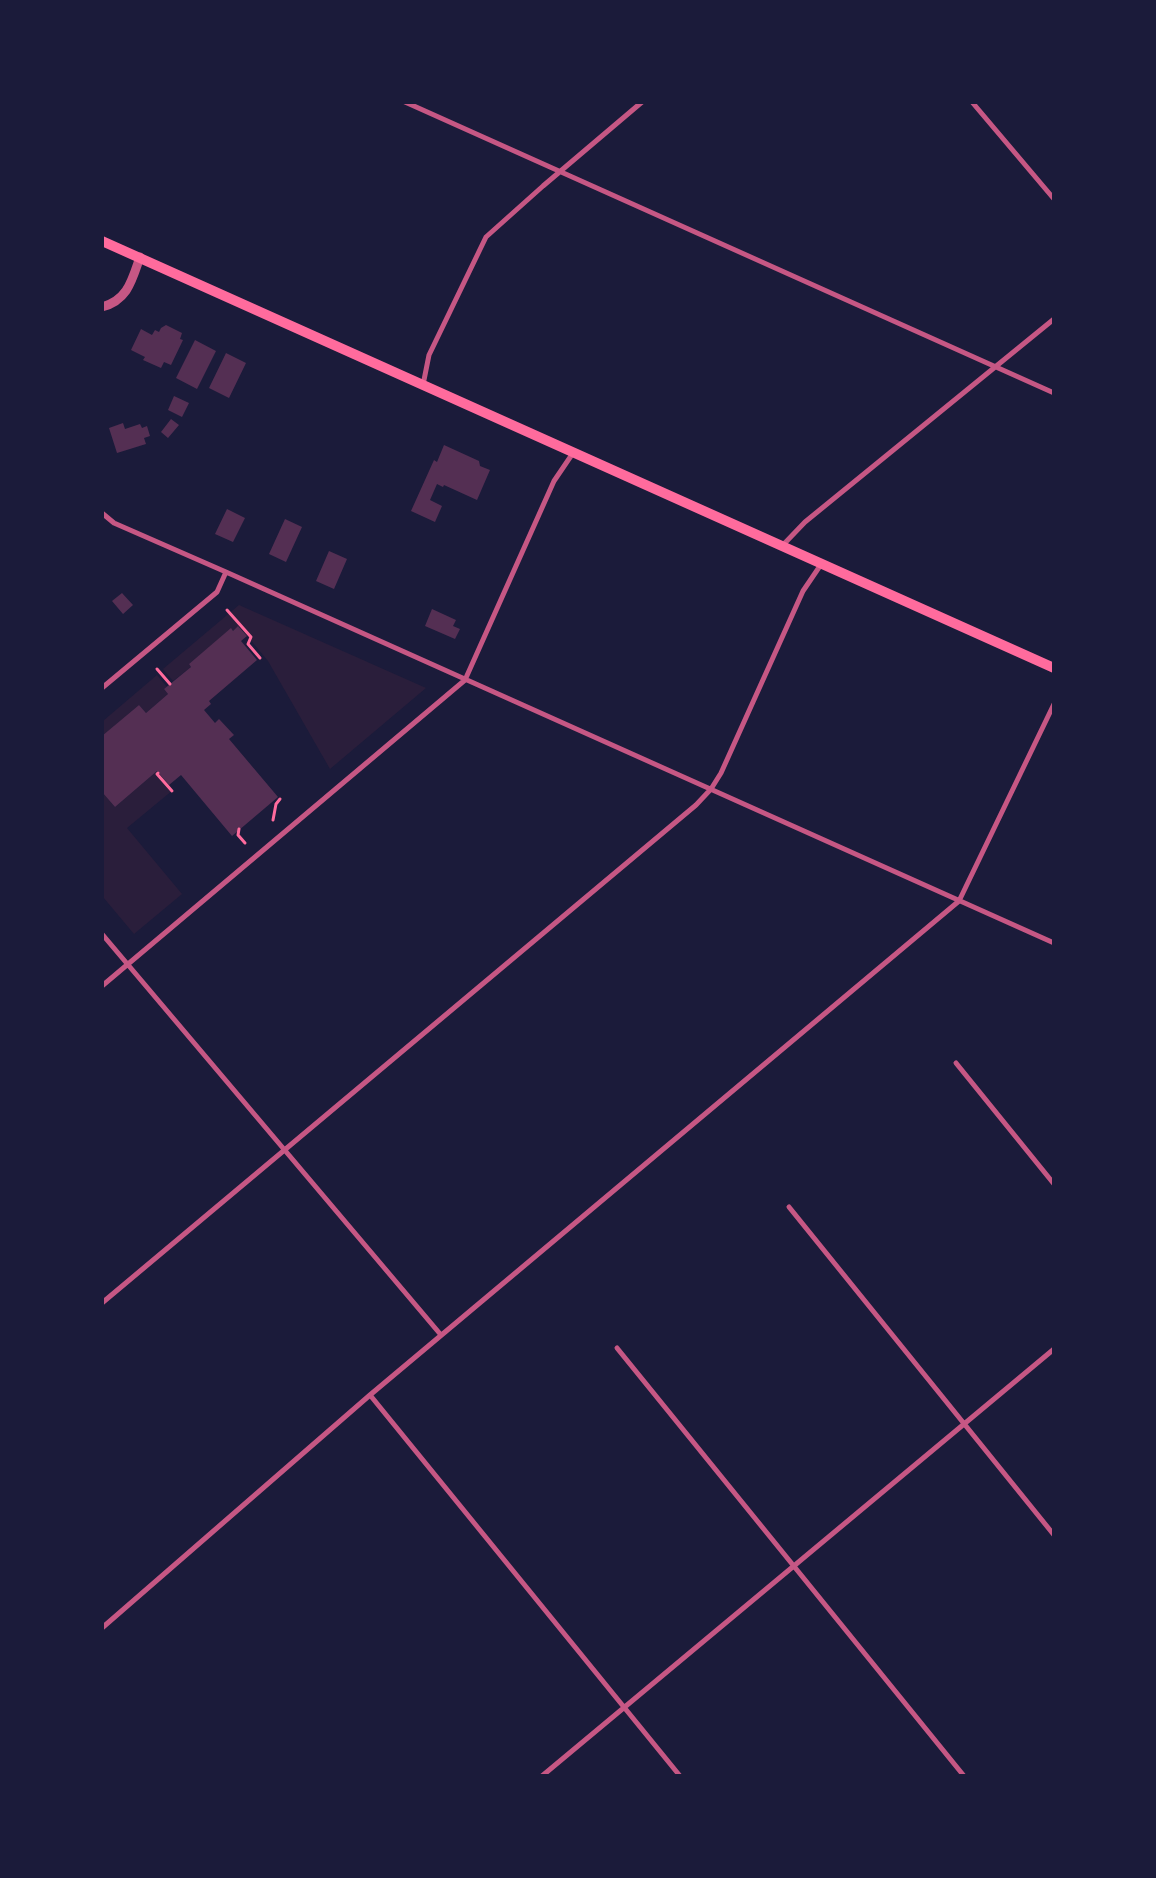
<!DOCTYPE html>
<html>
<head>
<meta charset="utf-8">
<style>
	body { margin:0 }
	#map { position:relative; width:1156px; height:1878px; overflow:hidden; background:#1b1b3a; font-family:"Roboto Serif",serif }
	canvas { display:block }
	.frame { position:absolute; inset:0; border:104px solid #1b1b3a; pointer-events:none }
</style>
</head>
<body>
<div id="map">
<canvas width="1156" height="1878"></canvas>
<div class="frame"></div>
</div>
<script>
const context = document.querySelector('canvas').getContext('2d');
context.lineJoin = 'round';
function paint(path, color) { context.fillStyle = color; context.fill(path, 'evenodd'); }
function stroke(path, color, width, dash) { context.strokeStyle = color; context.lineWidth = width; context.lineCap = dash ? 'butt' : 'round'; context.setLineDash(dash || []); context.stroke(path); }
const green = new Path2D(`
	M239 605 426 688 330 769 268 661 239 626 233 631 231 629 189 664 191 667 173 681 163 669Z
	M157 675 167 687 164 689 168 694 146 713 139 705 103 736V721Z
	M157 771 173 790 127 828 182 894 134 934 103 897 102 792 115 807Z`);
const building = new Path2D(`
	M166 325 182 333 180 339 183 340 171 365 164 362 161 368 143 360 145 357 131 350 141 329 152 335 155 330 159 332 161 328Z
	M195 340 216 351 197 389 176 378Z
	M226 353 246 363 229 398 209 388Z
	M174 396 189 403 182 417 168 410Z
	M171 419 179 425 168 438 161 432Z
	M123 423 125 429 140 424 142 428 147 426 150 436 144 438 146 444 117 453 109 428Z
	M444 445 479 461 480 466 490 470 477 500 444 485 443 487 437 484 430 500 442 506 435 522 411 511 434 460 437 462Z
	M227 509 245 518 233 542 215 534Z
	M285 519 302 527 286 562 269 554Z
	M329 551 347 559 334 589 316 581Z
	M122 593 133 605 123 614 112 601Z
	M432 609 456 620 453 626 460 629 455 639 425 626Z
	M238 626 247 636 241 641 257 660 209 701 211 704 204 710 215 723 219 719 234 735 229 739 278 797 232 836 181 775 169 785 157 771 115 807 102 792V736L139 705 146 713 168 694 164 689 191 667 189 664 231 628 233 631Z`);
const path = new Path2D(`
	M227 610 251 637 248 644 260 658
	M157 669 170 684
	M158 773 157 774 172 791
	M273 820 276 804 280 799
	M239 829 238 835 245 843`);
const minor = new Path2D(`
	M405 102 1054 393
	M972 102 1054 199
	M423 385 429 355 486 237 543 186 642 102
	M102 513 114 523 226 572 1054 943
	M782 546 805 522 1054 319
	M102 688 217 592 226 572
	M102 934 441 1335
	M102 986 465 680 554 481 573 453
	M956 1063 1054 1184
	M789 1207 1054 1535
	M102 1303 696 805 711 789 721 773 803 591 822 563
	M617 1348 964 1776
	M370 1395 680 1776
	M102 1628 370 1395 959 901 1054 704
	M542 1776 1054 1349`);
const tertiary = new Path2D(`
	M102 307C128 300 132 280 140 257`);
const secondary = new Path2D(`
	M102 241 1054 668`);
paint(green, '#2a1e3b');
paint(building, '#542f53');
stroke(path, '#ff6b9d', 3);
stroke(minor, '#c65784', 5);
stroke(tertiary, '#c65784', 9);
stroke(secondary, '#ff6b9d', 10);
</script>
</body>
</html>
